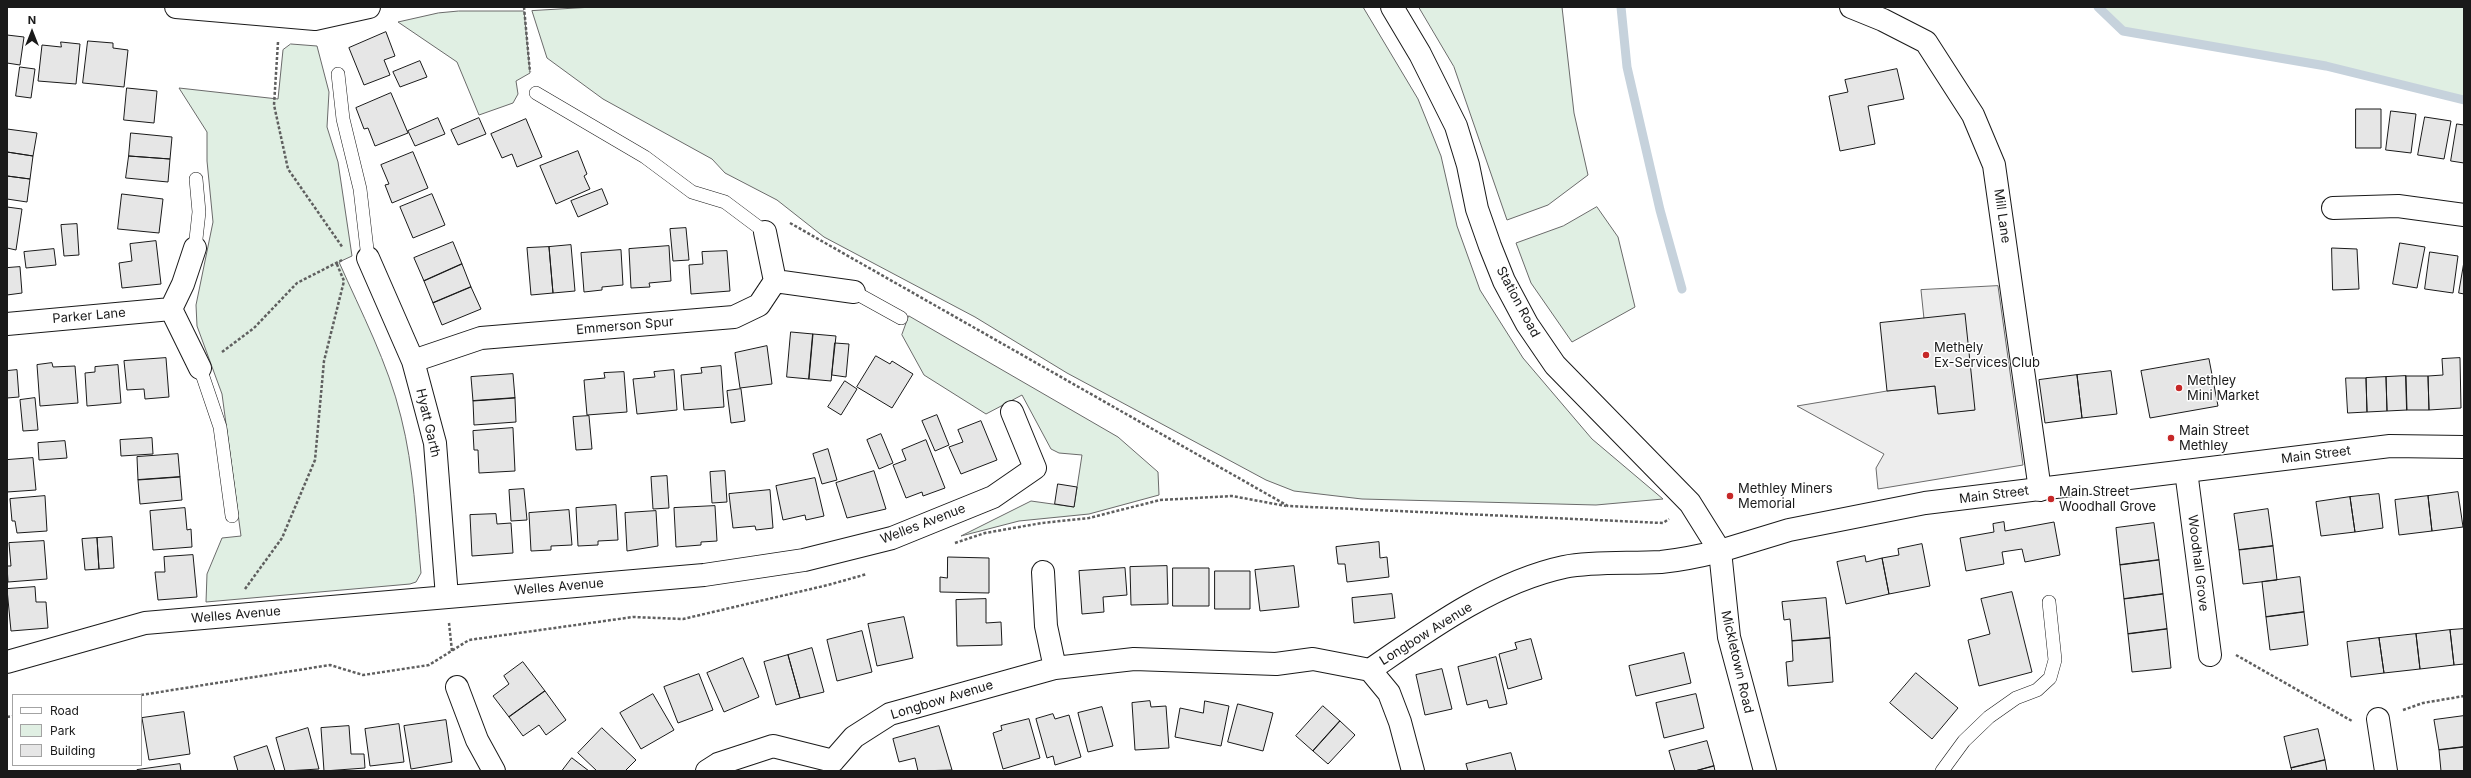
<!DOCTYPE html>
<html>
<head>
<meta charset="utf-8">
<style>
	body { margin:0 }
	#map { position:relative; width:2471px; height:778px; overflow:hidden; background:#fff; font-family:Inter,sans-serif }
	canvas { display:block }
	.frame { position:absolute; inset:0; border:8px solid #1a1a1a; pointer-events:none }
	.legend { position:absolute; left:12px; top:694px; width:130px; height:72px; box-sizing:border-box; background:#fff; border:1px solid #a3a3a3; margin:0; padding:5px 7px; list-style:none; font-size:12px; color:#1a1a1a }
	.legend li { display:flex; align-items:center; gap:8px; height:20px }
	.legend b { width:20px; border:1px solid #a3a3a3 }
	.north { position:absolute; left:12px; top:12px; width:40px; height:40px; -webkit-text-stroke:3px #fff; paint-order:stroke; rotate:0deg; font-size:11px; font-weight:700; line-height:16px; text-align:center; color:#1a1a1a }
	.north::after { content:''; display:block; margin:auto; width:14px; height:18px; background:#1a1a1a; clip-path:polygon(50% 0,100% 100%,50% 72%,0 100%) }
</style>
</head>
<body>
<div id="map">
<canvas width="2471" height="778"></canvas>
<div class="frame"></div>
<ul class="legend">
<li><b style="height:5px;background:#fff"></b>Road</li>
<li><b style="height:11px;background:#e0efe3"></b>Park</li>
<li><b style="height:11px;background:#e6e6e6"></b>Building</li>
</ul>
<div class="north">N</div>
</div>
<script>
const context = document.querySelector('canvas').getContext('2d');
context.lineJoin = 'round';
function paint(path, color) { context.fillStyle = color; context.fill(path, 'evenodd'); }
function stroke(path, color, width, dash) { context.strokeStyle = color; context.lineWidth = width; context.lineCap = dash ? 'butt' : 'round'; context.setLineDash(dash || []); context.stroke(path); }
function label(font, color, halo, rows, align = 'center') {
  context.font = font + ' Inter,sans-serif'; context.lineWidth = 3; context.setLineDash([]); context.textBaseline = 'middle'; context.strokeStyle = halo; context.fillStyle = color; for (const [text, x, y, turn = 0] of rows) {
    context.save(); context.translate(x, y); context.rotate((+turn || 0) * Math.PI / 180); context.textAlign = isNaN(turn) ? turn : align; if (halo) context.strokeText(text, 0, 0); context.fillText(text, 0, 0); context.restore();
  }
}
const green = new Path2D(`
	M593 7H1363L1418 99 1441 156 1457 226 1480 290 1523 358 1592 439 1663 499 1596 505 1362 499 1294 491 1266 480 1067 373 975 317 824 237 777 200 725 173 712 159 603 99 547 58 532 11Z
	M1419 7H1562L1574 113 1588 175 1548 205 1507 220 1454 67Z
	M2096 7H2464V100L2326 66 2123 31Z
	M459 11H524L530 73 516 81 518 94 513 103 479 115 457 62 398 22 438 13Z
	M291 44 317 46 329 92 327 127 338 162 352 256 339 262C361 312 388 363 401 417 414 468 416 521 421 573L416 582 410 584 206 602 207 574 222 538 241 536 222 394 197 326 196 305 213 222 207 161V132L179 88 278 99 283 50Z
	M1597 207 1618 237 1635 307 1572 342 1531 283 1516 243 1563 226Z
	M909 316 1118 437 1158 472 1159 495 1089 514 1019 521 961 536 1031 501 1074 507 1082 455 1059 453 1051 449 1022 395 986 414 924 375 902 335Z`);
const parking = new Path2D(`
	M1998 286 2023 465 1878 489 1876 468 1884 454 1797 406 1887 391 1935 386 1938 413 1974 410 1924 319 1921 290Z`);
const stream = new Path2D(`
	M1621 7 1627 67 1660 210 1682 289
	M2098 7 2123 31 2326 66 2464 100`);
const building = new Path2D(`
	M386 32 395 56 384 60 390 75 364 85 349 48Z
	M7 35 24 37 20 65 7 63Z
	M88 41 113 43V48L128 50 124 87 83 83Z
	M61 42 80 44 76 84 38 81 42 45 61 47Z
	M420 61 427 77 400 87 393 72Z
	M20 67 35 69 31 98 16 96Z
	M1897 69 1904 99 1868 106 1875 144 1840 151 1829 96 1848 92 1845 80Z
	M127 88 157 91 154 123 124 120Z
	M391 93 408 133 375 146 368 128 364 129 356 108Z
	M2356 109H2381V148H2356Z
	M2391 111 2416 114 2411 153 2386 150Z
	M2425 117 2451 121 2444 159 2418 155Z
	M438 118 445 134 415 146 408 131Z
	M479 118 486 134 458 145 451 130Z
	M526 119 542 157 517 167 512 154 502 158 491 134Z
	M2457 124 2464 125V163L2451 161Z
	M7 129 37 133 33 156 7 152Z
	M131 133 172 137 170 159 129 156Z
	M578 151 587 174 584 176 590 189 556 204 540 166Z
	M7 152 33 156 30 179 7 176Z
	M413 152 428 188 392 203 385 185 389 184 381 165Z
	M129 156 170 159 168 182 126 178Z
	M7 176 30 179 27 202 7 199Z
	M602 189 608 204 578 217 571 201Z
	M122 194 163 199 159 233 118 229Z
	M432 194 445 225 413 238 400 207Z
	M7 207 22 209 16 250 7 248Z
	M77 224 79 255 64 256 61 225Z
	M686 228 689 260 673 261 670 229Z
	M156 241 161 284 122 288 119 263 132 261 130 244Z
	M453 242 462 264 424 281 414 258Z
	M2400 243 2425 247 2417 288 2393 284Z
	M571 245 575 291 553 293 549 247Z
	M669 246 671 281 649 283 650 287 631 288 629 249Z
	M549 247 553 293 531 295 527 248Z
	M2332 248 2357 249 2359 289 2333 290Z
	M54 249 56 265 26 268 24 252Z
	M621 250 623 285 602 287V290L584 292 581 253Z
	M727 251 730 291 691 294 689 265 703 264 702 252Z
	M2430 252 2458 256 2453 293 2425 289Z
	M2464 262V294L2459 293Z
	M462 264 471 287 433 303 424 281Z
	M20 267 22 293 7 295V268Z
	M471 287 481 309 442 325 433 303Z
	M1965 314 1975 410 1938 414 1935 386 1887 391 1880 323Z
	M791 332 813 334 809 379 787 377Z
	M813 334 836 336 831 381 809 379Z
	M835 343 849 344 846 377 832 375Z
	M767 346 772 384 740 388 735 353Z
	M876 356 890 364 892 361 913 374 892 408 857 387Z
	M166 358 169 397 145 399 144 389 127 390 124 361Z
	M2460 358 2461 408 2429 410 2428 376 2443 375 2442 359Z
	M2209 359 2218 406 2150 418 2141 371Z
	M52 363 53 367 75 366 78 403 40 406 37 365Z
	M118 365 121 403 87 406 85 373 95 372V367Z
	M721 366 724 407 684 410 681 375 702 373 701 368Z
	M17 370 19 397 7 398V371Z
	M674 370 677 410 637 414 633 379 655 377 654 372Z
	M2111 371 2117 414 2082 418 2077 375Z
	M624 372 627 412 587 415 584 380 605 378 604 373Z
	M513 374 515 398 473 401 471 377Z
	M2077 375 2082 418 2045 423 2039 380Z
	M2406 376H2428L2429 410H2407Z
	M2406 376 2407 410 2387 411 2386 377Z
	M2386 377 2387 411 2367 412 2366 378Z
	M2346 378H2366L2367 412 2348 413Z
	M845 381 857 389 841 415 828 407Z
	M741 389 745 421 731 423 727 391Z
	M35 398 38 430 23 431 20 400Z
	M515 398 516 422 474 425 473 401Z
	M937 415 949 445 935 451 922 421Z
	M589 416 592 449 576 450 573 417Z
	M981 421 997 460 961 474 949 447 963 442 958 430Z
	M513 428 515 471 479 473 478 450H474L473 431Z
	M881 434 893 463 879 469 867 440Z
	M152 438 153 454 121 456 120 440Z
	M926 440 945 488 923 496 922 492 906 498 893 465 906 460 902 450Z
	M65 441 67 458 39 460 38 443Z
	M828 449 837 480 822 484 813 454Z
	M178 454 180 477 138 480 137 457Z
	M33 458 36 490 7 492V460Z
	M725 471 727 502 712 503 710 472Z
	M874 471 886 509 847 518 836 483Z
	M667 476 669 508 653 509 651 477Z
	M180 477 182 500 140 504 138 480Z
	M815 478 824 516 806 520 805 515 783 520 776 486Z
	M1058 484 1077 487 1074 507 1055 504Z
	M524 489 527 520 511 521 509 490Z
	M770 490 773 528 756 530 755 526 733 528 729 494Z
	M2458 492 2463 527 2432 531 2428 496Z
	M2379 494 2383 528 2355 532 2350 497Z
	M45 496 47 531 17 533 15 521H12L10 499Z
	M2428 496 2432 531 2399 535 2395 500Z
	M2350 497 2355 532 2321 536 2316 502Z
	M616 505 618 540 598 541V545L578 546 576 508Z
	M715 506 717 541 701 542V545L676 547 674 508Z
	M185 508 187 530 191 529 192 547 153 550 150 511Z
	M2268 509 2273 546 2239 550 2234 514Z
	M569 510 572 545 551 546V550L531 551 529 513Z
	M656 511 658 546 627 551 625 513Z
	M496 514 497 524 511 523 513 553 472 556 470 515Z
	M2004 522 2005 531 2054 522 2060 555 2025 562 2022 549 2002 552 2004 564 1966 571 1960 538 1994 532 1993 524Z
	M2154 523 2159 560 2120 565 2116 528Z
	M112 537 114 568 99 569 97 538Z
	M97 538 99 569 85 570 82 539Z
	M44 541 47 579 8 582 7 566H11L9 543Z
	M1379 542 1380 558 1387 557 1389 577 1347 582 1345 564H1338L1336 547Z
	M1922 544 1930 586 1889 594 1882 558 1899 555 1898 549Z
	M2273 546 2277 580 2243 584 2239 550Z
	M193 555 197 597 158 600 155 572H165L164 557Z
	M1865 556 1866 562 1882 558 1889 594 1846 604 1837 562Z
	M948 557 989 558V593L940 592V577L947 578Z
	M2159 560 2163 594 2124 599 2120 565Z
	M1167 566 1168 604 1131 605 1130 567Z
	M1294 566 1299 607 1260 611 1255 570Z
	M1125 568 1127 595 1103 597 1104 612 1082 614 1079 571Z
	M1173 568H1209V606H1173Z
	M1215 571H1250V609H1215Z
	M2300 577 2304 612 2266 617 2262 582Z
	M35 587 36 602H46L48 628 11 631 7 589Z
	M2012 592 2032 672 1979 686 1968 640 1990 634 1981 599Z
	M1392 594 1395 618 1354 623 1352 598Z
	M2163 594 2167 629 2128 634 2124 599Z
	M1826 598 1830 638 1792 641 1790 619 1784 620 1782 602Z
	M986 599V623L1001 622 1002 645 957 646 956 600Z
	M2304 612 2308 645 2270 650 2266 617Z
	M904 617 913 658 877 666 868 624Z
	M2167 629 2171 668 2132 672 2128 634Z
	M2464 629V664L2454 665 2450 630Z
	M2450 630 2454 665 2420 669 2416 634Z
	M862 631 872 672 837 681 827 640Z
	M2416 634 2420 669 2384 673 2379 638Z
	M1830 638 1833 682 1788 686 1786 662 1793 661 1792 641Z
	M2379 638 2384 673 2351 677 2347 642Z
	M1531 639 1542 679 1508 689 1499 654 1517 649 1515 643Z
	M812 648 824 692 800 698 788 655Z
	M1684 653 1691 683 1636 696 1629 666Z
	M788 655 800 698 776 705 764 662Z
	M1496 657 1507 704 1489 708 1487 700 1467 705 1458 667Z
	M743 658 759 697 724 712 707 673Z
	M523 662 545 691 509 717 493 696 509 684 504 676Z
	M1442 669 1452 709 1425 715 1416 675Z
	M1916 673 1958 708 1932 739 1890 703Z
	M699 674 713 710 678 723 664 687Z
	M545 691 566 720 546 735 539 725 523 736 509 717Z
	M653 694 674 730 641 749 620 713Z
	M1696 694 1704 728 1664 738 1656 703Z
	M1150 701 1151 707 1166 706 1169 748 1135 750 1132 703Z
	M1205 701 1229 706 1221 746 1175 737 1180 708 1203 713Z
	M1238 704 1273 713 1263 751 1228 742Z
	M1323 706 1340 721 1313 751 1296 736Z
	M1102 707 1113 746 1088 752 1078 713Z
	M184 712 190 754 149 760 142 718Z
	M1053 714 1055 719 1069 715 1081 757 1055 765 1053 756 1047 758 1036 719Z
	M2464 716V747L2439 750 2434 720Z
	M1029 719 1040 758 1003 769 993 733 1002 730 1001 726Z
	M446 720 452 762 411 769 404 726Z
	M1340 721 1355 735 1328 764 1313 751Z
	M399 724 404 762 370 766 365 729Z
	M349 726 351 754H364L365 768 324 771 321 728Z
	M939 726 952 770 918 771 915 758 899 762 893 739Z
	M308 728 319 769 285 771 276 738Z
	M602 728 636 760 625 771H597L578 753Z
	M2318 729 2325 760 2291 768 2284 737Z
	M1707 741 1714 766 1695 771H1675L1669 751Z
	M267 746 275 771H238L234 757Z
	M2464 747V771H2441L2439 750Z
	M1511 753 1516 771H1468L1466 764Z
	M572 758 589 771H562Z
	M2325 760 2327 771H2292L2291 768Z
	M180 764 181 771H137V770Z
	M1714 766 1715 771H1695Z`);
const path = new Path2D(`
	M524 7 530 72
	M278 42 274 105 288 169 343 248
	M790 223 1288 506 1663 523 1669 519
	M222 352 254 328 297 283 342 260
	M955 543 985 533 1042 523 1089 518 1160 500 1232 496 1286 506
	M245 589 282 538 315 460 324 361 344 281 336 262
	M449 623 452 651
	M2236 655 2352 721
	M141 695 330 665 363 675 429 665 469 640 633 617 683 619 828 585 867 574
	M2403 710 2423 703 2464 696
	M7 717 13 716`);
const lane = new Path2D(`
	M338 74 343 119 360 189 368 258
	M536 93 645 157 692 192 725 202 765 232
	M195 248 199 212 196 179
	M854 292 901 318
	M200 368 220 427 232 516
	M1942 771 1964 741 1989 717 2016 698 2037 690 2050 678 2055 660 2049 602`);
const street = new Path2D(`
	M176 7 315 19 369 7
	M1851 7 1883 20 1926 42 1973 115 1994 165 2040 490
	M2333 208 2398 206 2464 215
	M195 248 183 284 171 309 200 368
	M368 258 413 361 435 443 447 597
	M775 281 854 292
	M7 324 171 309
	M413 361 481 338 734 317 759 305 775 281 765 232
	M2186 471 2210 655
	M1043 572 1046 626 1055 668
	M7 662 145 623 704 575 804 560 892 538 993 497 1035 468 1012 412
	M1370 670 1389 693 1400 722 1413 771
	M457 687 477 740 494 771
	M2378 719 2386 771
	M833 761 854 737 890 714 1055 668 1134 659 1276 664 1313 659 1370 670C1428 630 1494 582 1564 567 1596 561 1629 564 1661 562 1681 560 1700 556 1720 551L1690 503 1555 365 1527 324 1504 281 1490 246 1477 209 1468 165 1456 126 1420 54 1392 7
	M707 771 718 764 773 746 833 761`);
const secondary = new Path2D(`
	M1765 771 1729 637 1720 551 1789 530 1925 503 2390 446 2464 447`);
const markers = [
	[1926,355,4,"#c62828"],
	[2179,388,4,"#c62828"],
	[2171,438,4,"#c62828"],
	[1730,496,4,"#c62828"],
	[2051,499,4,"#c62828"]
];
const streetNames = [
	["Mill Lane",2002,216,82],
	["Station Road",1518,302,62],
	["Parker Lane",89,316,-5],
	["Emmerson Spur",625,326,-5],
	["Hyatt Garth",428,423,77],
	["Main Street",2316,455,-7],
	["Main Street",1994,495,-7],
	["Welles Avenue",923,524,-21],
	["Woodhall Grove",2198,563,83],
	["Welles Avenue",559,587,-5],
	["Welles Avenue",236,615,-5],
	["Longbow Avenue",1426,634,-32],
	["Mickletown Road",1737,662,77],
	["Longbow Avenue",942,700,-17]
];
const poiNames = [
	["Methely",1934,348],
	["Ex-Services Club",1934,363],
	["Methley",2187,381],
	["Mini Market",2187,396],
	["Main Street",2179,431],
	["Methley",2179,446],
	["Methley Miners",1738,489],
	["Memorial",1738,504],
	["Main Street",2059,492],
	["Woodhall Grove",2059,507]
];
paint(green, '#e0efe3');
stroke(green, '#6a6a6a', 1);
paint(parking, '#ededed');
stroke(parking, '#6a6a6a', 1);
stroke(stream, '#c6d2dc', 9);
paint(building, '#e6e6e6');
stroke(building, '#1a1a1a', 1);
stroke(lane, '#1a1a1a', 14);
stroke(street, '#1a1a1a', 24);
stroke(secondary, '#1a1a1a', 24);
stroke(path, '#5f5f5f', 2.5, [3, 2]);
stroke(lane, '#fff', 13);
stroke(street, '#fff', 22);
stroke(secondary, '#fff', 22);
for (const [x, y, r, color] of markers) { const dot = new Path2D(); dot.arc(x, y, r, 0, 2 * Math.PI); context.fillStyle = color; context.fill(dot); stroke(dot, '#fff', 1.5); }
label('13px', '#1a1a1a', '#fff', streetNames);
label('13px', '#1a1a1a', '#fff', poiNames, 'left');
</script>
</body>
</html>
